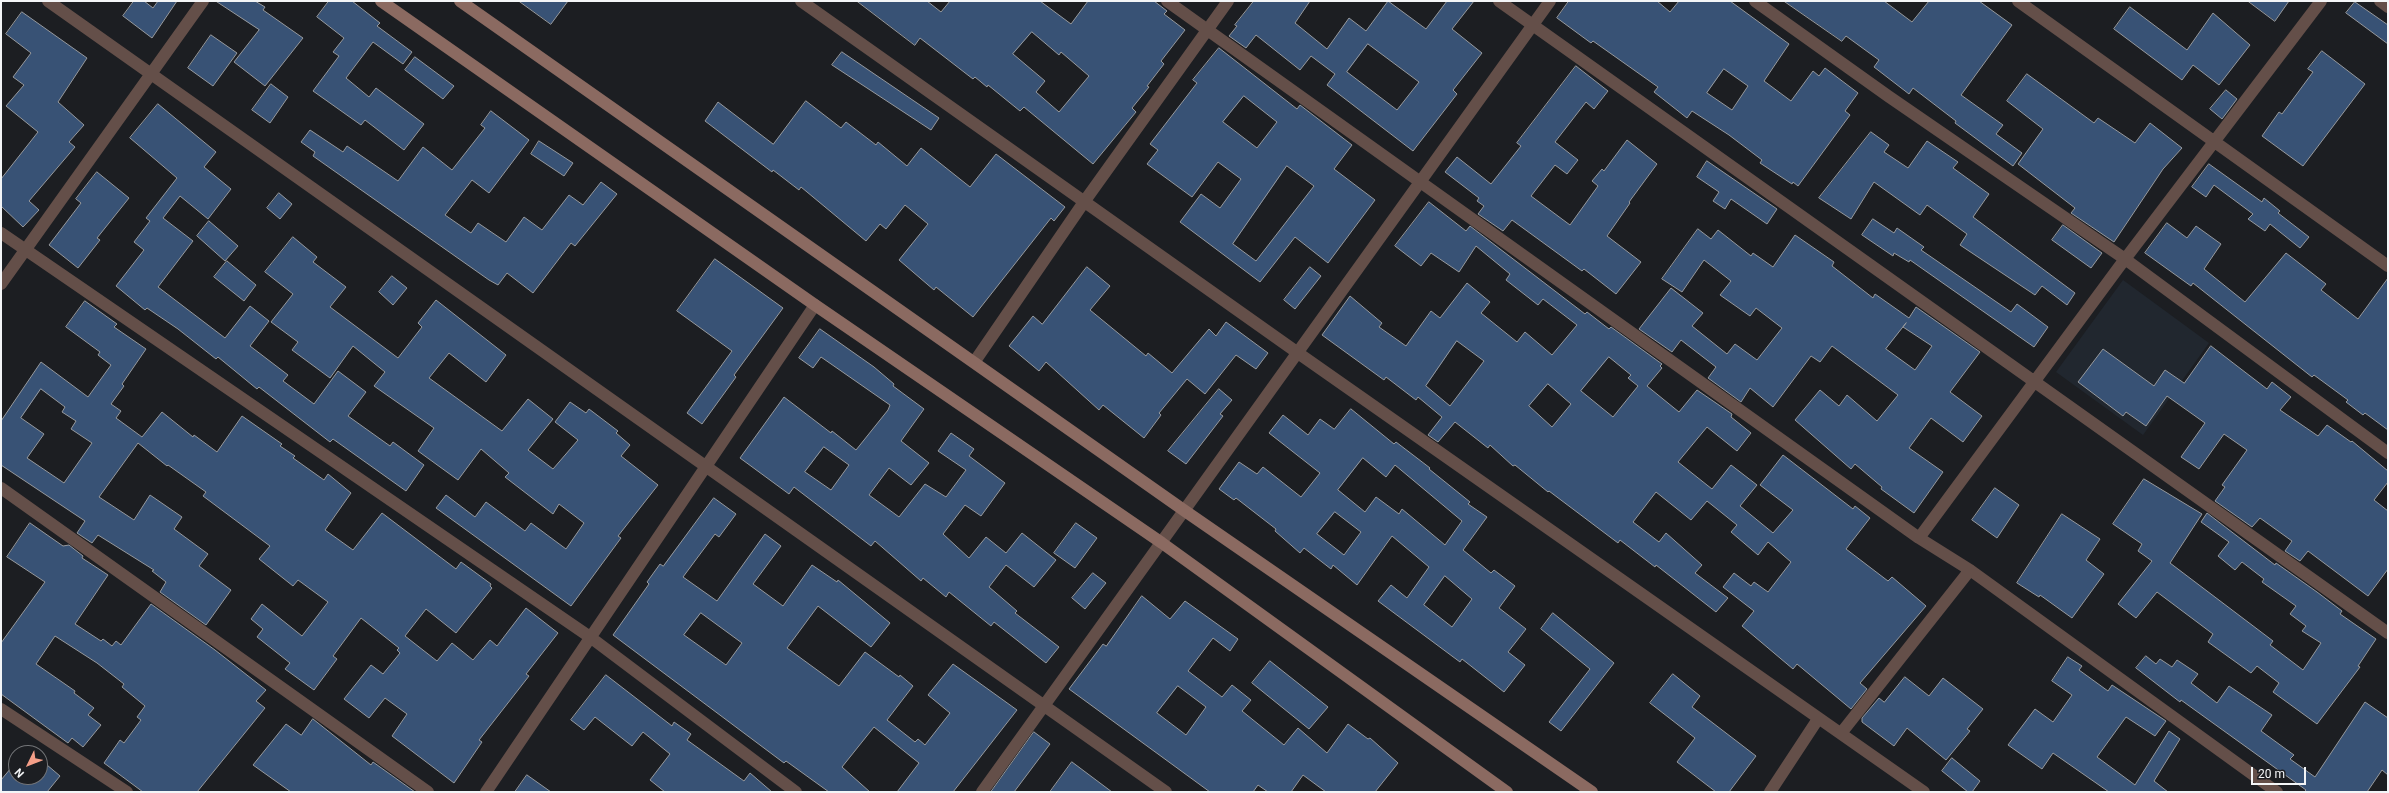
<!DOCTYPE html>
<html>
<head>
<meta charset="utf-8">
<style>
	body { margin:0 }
	#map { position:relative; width:2389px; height:793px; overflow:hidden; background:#1c1e22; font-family:Roboto,sans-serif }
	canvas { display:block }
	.frame { position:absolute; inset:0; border:2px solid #f3f5f7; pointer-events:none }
	.north { position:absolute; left:8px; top:745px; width:40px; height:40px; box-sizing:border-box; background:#1c1e22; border:1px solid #727477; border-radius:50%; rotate:227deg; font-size:11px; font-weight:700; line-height:16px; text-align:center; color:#f3f5f7 }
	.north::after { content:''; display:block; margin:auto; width:14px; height:18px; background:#f49e88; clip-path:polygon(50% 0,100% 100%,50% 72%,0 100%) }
	.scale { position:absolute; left:2251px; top:767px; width:55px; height:18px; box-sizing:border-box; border:2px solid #f3f5f7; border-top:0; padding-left:5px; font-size:12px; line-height:14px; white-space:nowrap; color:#f3f5f7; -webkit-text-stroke:3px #1c1e22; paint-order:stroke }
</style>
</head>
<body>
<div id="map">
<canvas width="2389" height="793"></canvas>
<div class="frame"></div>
<div class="north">N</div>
<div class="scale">20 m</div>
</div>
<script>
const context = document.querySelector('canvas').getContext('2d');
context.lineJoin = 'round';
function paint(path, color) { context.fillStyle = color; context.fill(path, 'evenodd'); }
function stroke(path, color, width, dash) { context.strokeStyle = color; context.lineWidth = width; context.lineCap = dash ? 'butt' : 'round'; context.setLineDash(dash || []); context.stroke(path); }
const built = new Path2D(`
	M2123 280 2209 343 2143 435 2056 372Z`);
const building = new Path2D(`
	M134 1H144L153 8 158 1H177L152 38 123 16Z
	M216 1H255L265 7 263 10 303 38 265 86 234 62 259 30Z
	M329 1H352L380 23 377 26 412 52 403 64 373 42 346 78 369 97 376 88 424 124 404 150 365 120 361 125 313 91 339 56 333 52 344 38 317 17Z
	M519 1H568L551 24Z
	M857 1H927L941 12 950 1H1040L1071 24 1088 1H1154L1167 11 1164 14 1185 30 1161 61 1164 64 1147 86 1149 87 1132 108 1136 112 1093 164 1024 107 1020 111 988 85 987 87 975 77 973 79 920 38 915 45ZM1032 32 1059 55 1061 52 1089 76 1059 112 1036 92 1045 81 1013 54Z
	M1254 1H1310L1295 23 1327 49 1349 18 1366 31 1388 1 1426 29 1447 1H1474L1452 29 1482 53 1453 90 1457 94 1413 151 1327 85 1335 74 1311 56 1300 70 1256 35 1246 48 1229 36 1237 26 1235 25ZM1368 44 1419 82 1397 110 1347 72Z
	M1569 1H1657L1670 12 1679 1H1730L1789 44 1764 81 1791 101 1813 71 1819 76 1825 68 1858 93 1845 111 1850 115 1798 186 1793 182 1792 184 1760 163 1762 160 1729 135 1692 111 1687 118 1654 92 1658 87 1593 41 1591 43 1557 18ZM1724 69 1748 86 1732 110 1707 93Z
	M1784 1H1884L1912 22 1929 1H1979L2012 25 1961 95 2003 125 1996 134 2022 153 2013 166 1955 123 1956 121 1913 88 1909 94 1874 67 1879 60 1846 36 1842 41Z
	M2248 1H2289L2275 21Z
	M2355 2 2388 25V44L2346 13Z
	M2130 7 2187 50 2213 13 2250 45 2219 85 2193 65 2182 80 2114 29Z
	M22 12 87 58 58 102 84 125 69 142 75 147 29 201 39 210 23 227 1 206V179L38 132 6 106 24 85 13 77 31 53 6 34Z
	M211 35 237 53 213 86 188 68Z
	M1219 48 1297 109 1300 105 1352 145 1334 169 1375 200 1328 263 1295 237 1260 282 1180 222 1201 194 1220 208 1241 179 1218 162 1192 197 1147 164 1158 150 1150 144 1197 83 1193 80ZM1244 96 1277 122 1257 148 1223 122ZM1287 166 1314 186 1256 261 1233 244Z
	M2322 51 2365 84 2303 166 2262 136 2279 112 2282 114 2313 72 2308 69Z
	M842 52 939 118 931 130 832 65Z
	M415 57 454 86 443 99 405 70Z
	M1576 66 1608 91 1594 109 1586 102 1555 142 1578 160 1567 174 1555 165 1531 196 1570 225 1598 186 1592 181 1602 169 1604 171 1627 140 1657 164 1629 202 1630 203 1607 236 1641 262 1616 294 1584 269 1582 271 1512 220 1503 231 1478 214 1484 206 1477 201 1479 198 1445 172 1457 157 1491 184 1521 146 1517 143Z
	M2027 74 2094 123 2098 118 2135 143 2150 123 2182 148 2163 169 2114 242 2071 213 2075 208 2018 164 2043 129 2007 101Z
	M271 84 288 97 270 123 252 110Z
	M2226 90 2237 99 2222 119 2210 109Z
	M806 101 841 128 846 122 876 145 878 142 907 166 921 148 970 187 996 154 1065 207 1054 221 1051 218 973 317 936 287 934 290 899 260 928 224 905 205 886 229 880 224 866 241 801 187 799 190 773 170 772 172 705 121 718 102 773 144Z
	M158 104 216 152 204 167 231 189 208 219 180 196 163 218 193 241 158 287 225 338 250 306 269 321 250 346 288 375 283 381 314 404 338 371 366 392 348 416 390 446 393 442 424 465 406 491 333 439 330 442 259 387 257 389 218 357 216 359 178 329 147 308 145 310 116 286 144 250 134 242 150 221 146 218 177 178 130 138Z
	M491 111 529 140 489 193 472 180 445 215 471 233 478 223 506 242 524 217 542 230 569 195 583 205 601 182 617 194 575 246 571 243 533 293 507 273 498 285 489 280 313 156 315 152 301 142 310 130 343 152 347 146 398 181 423 147 452 170 485 128 481 125Z
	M1871 132 1889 145 1884 152 1908 168 1927 141 1958 162 1953 168 1989 194 1973 217 2075 293 2067 305 2042 286 2035 295 1960 245 1967 234 1927 205 1920 215 1874 182 1851 219 1819 198Z
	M539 141 573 163 564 176 531 154Z
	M1707 161 1777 209 1767 224 1731 199 1725 209 1713 201 1719 192 1697 177Z
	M2209 164 2262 202 2264 198 2280 211 2278 213 2309 237 2300 248 2270 224 2265 231 2248 219 2253 214 2214 185 2206 197 2192 187Z
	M97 172 129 198 97 238 100 240 78 268 49 245 81 203 76 199Z
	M279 193 292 204 280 219 267 208Z
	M1429 202 1466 231 1470 226 1585 314 1587 312 1609 329 1611 327 1662 364 1660 366 1662 368 1647 386 1679 412 1697 390 1732 414 1731 417 1751 433 1737 451 1707 427 1678 462 1712 489 1731 465 1757 485 1740 506 1773 533 1793 510 1760 485 1783 455 1853 509 1855 506 1870 518 1846 549 1888 581 1892 577 1926 606 1860 683 1867 689 1851 709 1797 664 1793 669 1742 626 1754 611 1723 587 1734 573 1751 586 1754 582 1768 592 1791 562 1768 542 1758 555 1731 532 1737 525 1707 501 1691 520 1656 492 1633 522 1659 542 1666 533 1702 565 1695 573 1728 598 1716 612 1656 565 1655 567 1620 540 1618 543 1549 491 1548 492 1515 465 1513 466 1490 445 1488 448 1455 422 1438 442 1428 435 1442 417 1418 397 1416 400 1386 377 1384 380 1322 335 1350 296 1382 323 1379 327 1406 346 1431 311 1440 318 1467 283 1490 302 1481 313 1517 342 1525 332 1552 355 1577 325 1543 299 1538 305 1506 280 1510 274 1476 246 1459 272 1431 253 1421 266 1395 246ZM1457 341 1484 361 1450 406 1426 386ZM1609 357 1631 375 1628 378 1638 386 1613 417 1581 391ZM1548 384 1571 404 1552 427 1529 406Z
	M1873 219 1894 233 1897 228 1924 247 1921 250 2011 312 2017 304 2048 327 2034 347 1910 260 1909 262 1894 253 1893 256 1862 235Z
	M209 221 238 246 225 261 197 236Z
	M2167 223 2187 238 2196 226 2221 244 2204 269 2245 302 2286 253 2326 284 2321 290 2358 319 2388 278V430L2365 413 2363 415 2346 402 2348 400 2314 375 2312 377 2193 283 2191 286 2145 253Z
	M2063 225 2102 253 2091 268 2052 240Z
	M1698 229 1711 239 1718 230 1751 256 1753 253 1773 267 1795 235 1834 262 1832 266 1873 298 1875 294 1909 318 1916 307 1980 352 1950 392 1982 416 1963 442 1931 418 1909 448 1943 472 1914 513 1881 489 1882 487 1855 464 1851 469 1795 420 1820 390 1839 406 1847 395 1877 421 1898 395 1832 346 1820 362 1811 356 1773 407 1750 388 1741 402 1708 378 1716 367 1681 340 1672 352 1639 329 1671 288 1703 313 1692 326 1727 354 1735 344 1757 360 1782 328 1756 308 1750 316 1720 295 1731 281 1704 260 1682 292 1662 279ZM1906 323 1903 327 1932 346 1915 370 1886 349Z
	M293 237 317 257 313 262 346 287 330 307 398 358 422 327 418 323 436 300 506 355 486 382 449 353 429 378 502 431 528 399 553 419 528 450 553 469 578 440 555 422 570 402 586 413 589 409 618 431 616 433 630 445 621 456 658 485 618 536 621 538 571 606 436 508 446 495 475 517 486 502 525 531 531 523 566 549 584 523 559 504 553 514 505 477 509 473 481 449 458 480 418 451 434 428 374 386 385 372 353 346 330 378 292 350 298 342 271 322 293 294 265 272Z
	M715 259 783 308 734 375 736 377 702 424 687 413 732 351 677 311Z
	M227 261 256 285 244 301 214 277Z
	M1087 267 1110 286 1090 310 1146 356 1148 353 1172 373 1209 329 1216 336 1226 322 1268 353 1256 369 1236 355 1205 394 1187 379 1159 413 1161 415 1144 438 1103 405 1099 410 1046 362 1039 371 1009 346 1033 316 1042 324Z
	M1310 267 1321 276 1295 309 1284 300Z
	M392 276 407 288 393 305 379 292Z
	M85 301 117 324 114 327 146 349 122 384 124 386 111 404 121 411 116 418 142 437 162 412 193 437 194 435 217 452 242 416 282 444 280 446 295 456 293 458 324 480 328 474 351 493 325 530 353 550 382 513 456 569 461 562 491 584 490 586 492 588 456 633 426 609 405 636 437 661 452 643 473 660 490 640 497 646 526 608 558 633 526 674 529 676 479 740 482 742 454 783 392 736 407 714 385 698 369 718 344 699 371 665 383 674 400 653 397 650 399 648 361 618 333 656 337 659 314 690 285 669 290 663 257 637 263 629 251 619 262 604 302 636 328 602 298 580 293 586 259 559 270 546 203 496 206 492 168 465 167 466 138 443 99 497 134 520 150 495 182 517 174 529 208 554 199 566 231 590 206 625 160 592 166 582 152 571 154 570 98 535 92 543 77 533 85 521 1 465V421L41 362 88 397 111 365 98 355 100 352 66 327ZM41 389 65 407 62 412 76 421 71 429 92 443 64 483 27 458 44 434 21 418Z
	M820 329 874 367 894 384 893 386 924 409 901 441 929 463 911 485 889 468 869 495 899 517 925 484 946 497 966 470 938 451 951 433 974 449 969 456 1005 483 981 516 965 505 943 534 969 558 986 537 1006 553 1022 533 1056 560 1034 587 1006 565 989 587 1017 611 1015 613 1059 647 1046 663 994 622 991 626 949 592 946 597 923 578 921 581 875 541 871 546 794 487 789 494 740 458 784 397 831 433 832 431 856 450 888 410 890 405 821 357 813 368 799 358ZM824 447 849 465 831 490 805 472Z
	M2211 346 2267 389 2272 382 2291 397 2280 410 2318 436 2327 425 2351 442 2352 441 2388 471V482L2374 500 2388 511V569L2368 596 2308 551 2300 561 2285 551 2292 541 2260 518 2252 527 2215 501 2225 487 2222 485 2247 450 2224 434 2199 469 2181 457 2205 423 2167 396 2146 426 2126 412 2123 416 2078 382 2103 349 2154 386 2165 370 2184 383Z
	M1219 389 1232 400 1220 414 1223 416 1186 464 1168 451Z
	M1351 409 1394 444 1396 442 1430 468 1429 469 1470 502 1468 504 1487 517 1463 550 1491 573 1494 570 1515 586 1499 608 1526 629 1508 652 1525 665 1504 692 1462 659 1460 662 1378 601 1391 585 1407 598 1429 567 1392 536 1357 585 1333 565 1331 569 1304 548 1300 553 1275 531 1276 529 1236 498 1234 500 1219 489 1239 462 1257 474 1263 467 1301 497 1320 473 1269 433 1283 415 1308 435 1320 419 1334 429ZM1363 458 1386 477 1395 465 1462 521 1445 545 1402 509 1399 514 1376 497 1365 512 1338 490ZM1335 512 1361 532 1344 555 1317 534ZM1445 576 1472 599 1452 627 1424 605Z
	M2144 479 2202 514 2170 563 2273 641 2270 645 2303 670 2321 643 2302 631 2306 626 2290 614 2296 606 2262 582 2264 579 2242 562 2235 570 2218 556 2229 542 2201 522 2207 513 2275 565 2276 563 2317 592 2342 611 2340 614 2376 639 2358 666 2360 667 2317 724 2273 692 2279 683 2257 666 2251 673 2208 642 2213 634 2157 592 2136 618 2118 604 2152 561 2138 551 2142 544 2113 524Z
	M1995 488 2019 505 1997 538 1972 520Z
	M714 498 736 514 719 537 715 534 683 577 717 601 765 534 781 546 753 584 783 606 812 565 837 582 838 580 890 623 871 647 818 606 787 648 839 686 865 652 899 677 900 675 913 686 887 720 915 742 918 739 925 745 950 713 928 695 953 664 1017 710 953 792H897L919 763 874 727 842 767 870 792H829L786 761 784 763 613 635 649 584 647 582 660 564 663 566ZM701 613 742 643 726 665 684 635Z
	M2062 514 2100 539 2086 560 2104 574 2072 618 2040 595 2039 597 2017 583Z
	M30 523 63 546 69 545 83 556 82 558 108 575 75 624 101 641 103 639 112 646 116 641 121 645 151 604 215 650 266 690 256 701 265 708 197 792H143L104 763 120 740 124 743 141 720 137 717 145 706 122 687 124 684 97 663 55 636 36 664 75 691 74 693 94 708 88 715 101 725 83 747 72 738 68 743 1 694V643L45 582 7 557Z
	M1076 523 1097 538 1075 568 1054 553Z
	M1093 573 1106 583 1085 609 1072 598Z
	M1142 596 1170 619 1185 601 1238 639 1230 651 1213 638 1188 671 1222 697 1232 685 1251 700 1242 711 1284 745 1298 728 1327 753 1348 724 1368 739 1370 738 1398 763 1375 792H1326L1303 775 1291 792H1268L1258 785 1253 792H1210L1069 689 1103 644 1106 646ZM1178 686 1206 707 1186 735 1157 713Z
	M1553 613 1614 663 1561 731 1549 722 1590 669 1541 629Z
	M2146 656 2156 664 2160 659 2172 667 2177 660 2198 674 2191 683 2217 703 2229 686 2272 715 2261 731 2294 755 2290 759 2315 777 2365 702 2388 718V775L2382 770 2367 792H2304L2306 790 2181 700 2180 702 2136 668Z
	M2068 657 2082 666 2079 670 2108 691 2112 685 2166 721 2155 736 2126 717 2097 757 2135 785 2169 731 2180 739 2154 781 2168 792H2109L2053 753 2042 769 2008 745 2035 709 2053 722 2072 695 2052 681Z
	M1270 661 1328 707 1309 729 1252 683Z
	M1673 674 1700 696 1692 707 1756 756 1729 792H1716L1677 762 1695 738 1650 703Z
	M606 675 672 726 674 722 691 734 687 740 744 781 750 773 772 792H665L650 780 670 754 643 732 632 746 595 717 584 730 571 720Z
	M1905 677 1929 696 1943 678 1983 709 1967 729 1970 731 1946 760 1907 728 1894 746 1862 722V718L1879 698 1884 702Z
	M313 719 371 765 373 762 415 792H291L253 765 286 724 301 735Z
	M1034 732 1050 744 1014 792H991Z
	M1952 758 1980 781 1972 792H1968L1942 771Z
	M40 759 60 776 47 792H1V780L16 762V777H40Z
	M1072 762 1112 792H1050Z
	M527 775 551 792H515Z`);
const street = new Path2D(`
	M48 1 1166 792
	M801 1 1298 353 1924 792
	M1167 1 1919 538 1970 570 2277 792
	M1499 1 2388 633
	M1755 1 1888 96 2125 259 2388 453
	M2018 1 2388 266
	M2380 1 2388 7
	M1 233 590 637 796 792
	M1 284 203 1
	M975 361 1084 202 1228 1
	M1 488 428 792
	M1919 538 2119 267 2321 1
	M1 709 127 792
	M1842 732 1970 570
	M486 792 815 305
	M982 792 1550 1
	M1770 792 1818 719`);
const secondary = new Path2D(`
	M381 1 815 305 1162 543 1507 792
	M460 1 1185 511 1592 792`);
paint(built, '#21272f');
paint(building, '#385275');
stroke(building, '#96999d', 1);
stroke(street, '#644f49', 12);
stroke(secondary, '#8b6a61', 12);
</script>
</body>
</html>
